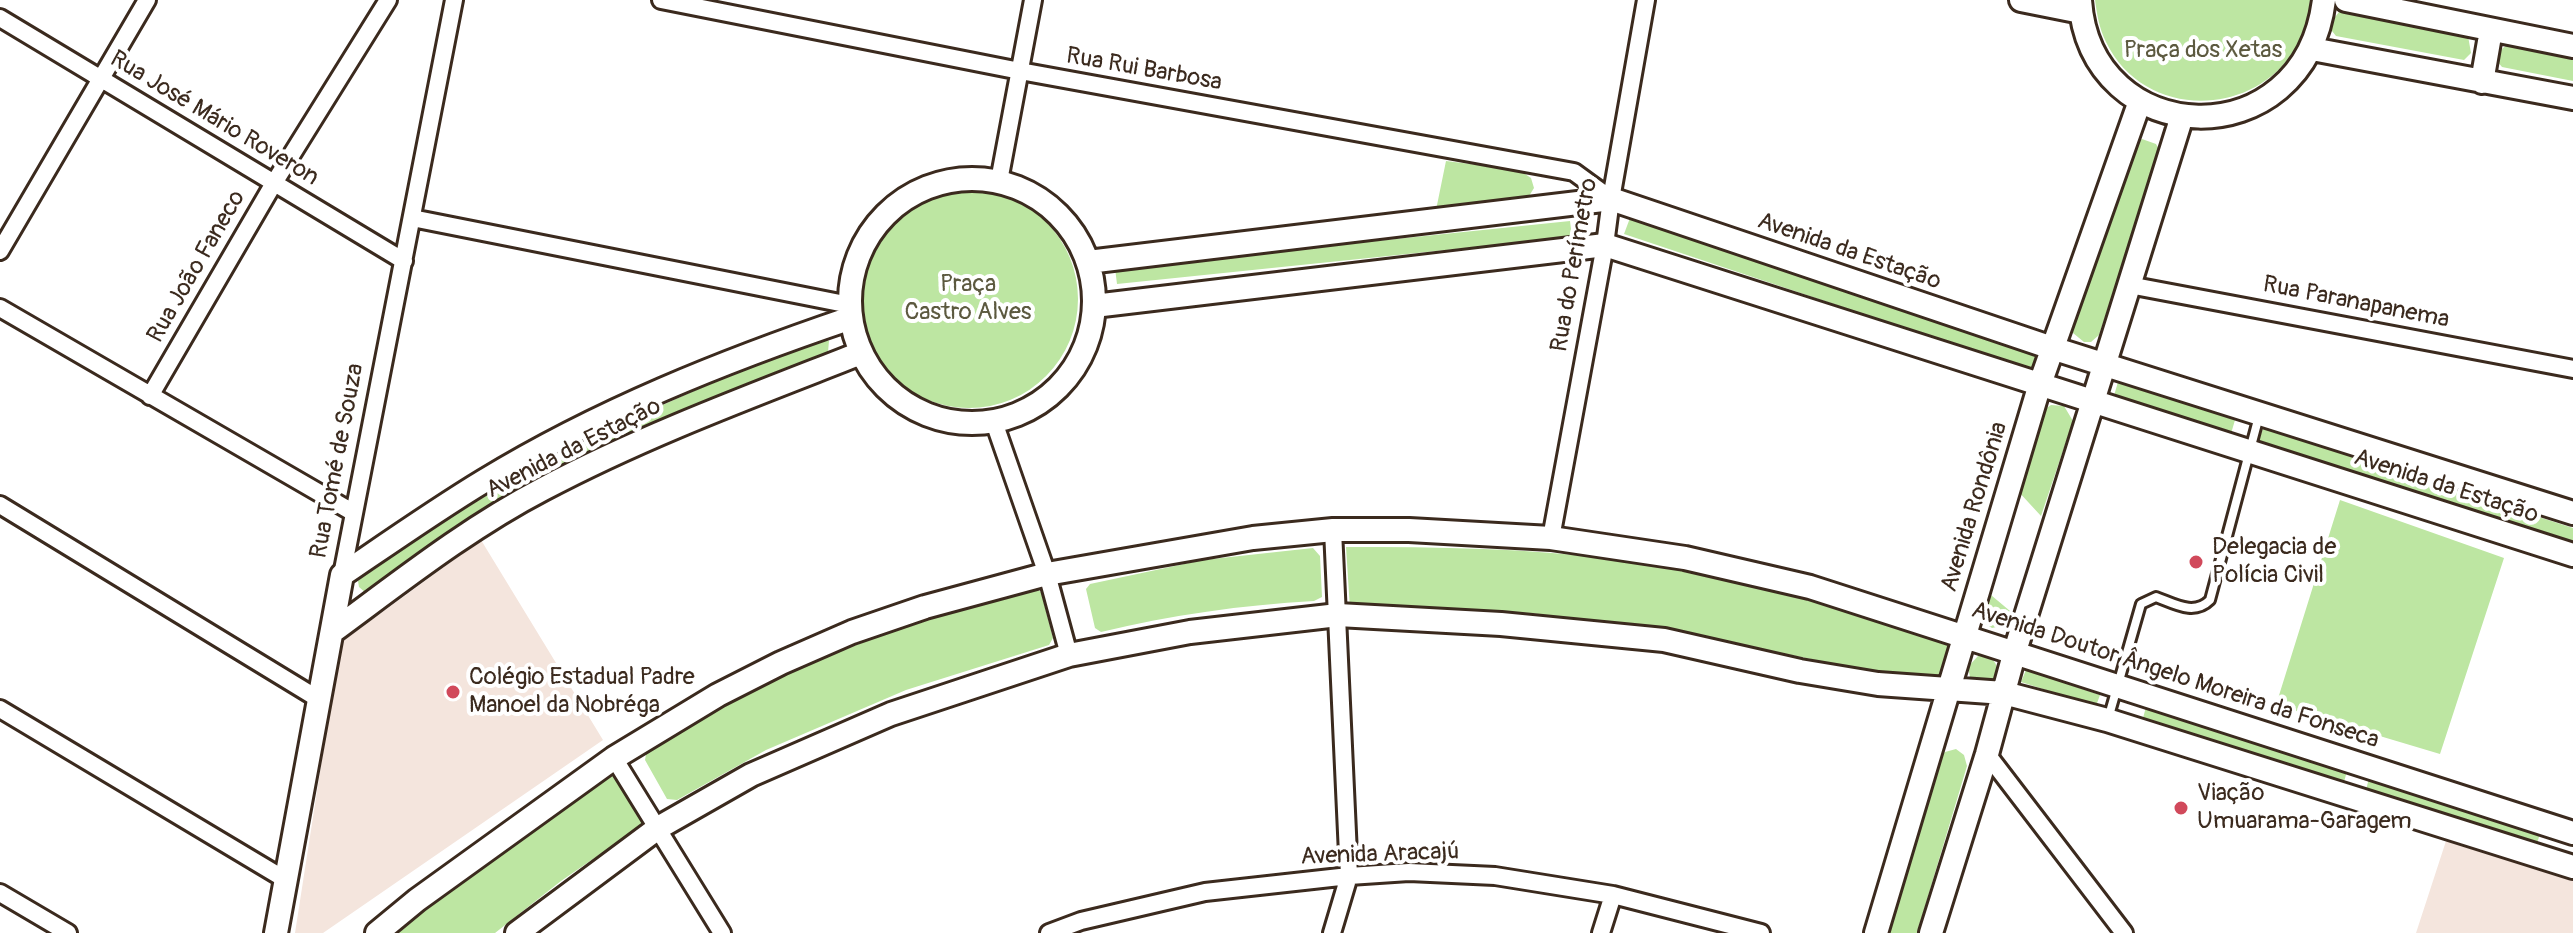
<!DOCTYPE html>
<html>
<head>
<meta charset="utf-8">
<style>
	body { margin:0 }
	canvas { display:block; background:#fff }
</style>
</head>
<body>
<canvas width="2573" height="933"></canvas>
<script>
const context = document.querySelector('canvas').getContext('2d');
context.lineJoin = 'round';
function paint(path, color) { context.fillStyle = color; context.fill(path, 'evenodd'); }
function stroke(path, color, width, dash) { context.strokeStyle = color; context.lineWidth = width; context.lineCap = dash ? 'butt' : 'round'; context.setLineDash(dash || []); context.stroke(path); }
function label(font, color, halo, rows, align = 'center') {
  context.font = font + ' Pangolin,sans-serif'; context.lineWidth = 8; context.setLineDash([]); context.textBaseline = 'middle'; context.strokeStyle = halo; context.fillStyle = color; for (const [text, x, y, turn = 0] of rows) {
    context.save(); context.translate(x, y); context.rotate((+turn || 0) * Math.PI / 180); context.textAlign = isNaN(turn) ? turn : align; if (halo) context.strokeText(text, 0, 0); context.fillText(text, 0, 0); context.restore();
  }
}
const built = new Path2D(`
	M481 540 603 740 323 933H295L340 643Z
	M2446 841 2573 881V933H2416Z`);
const green = new Path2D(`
	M2095 0H2310C2310 20 2302 41 2290 57 2242 120 2141 115 2106 42 2099 28 2097 14 2095 0Z
	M2339 12 2468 36 2471 53 2464 60 2336 36 2332 31 2331 22Z
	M2508 44 2573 56V81L2502 67 2497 61 2498 52Z
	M2142 139 2156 144 2160 151 2099 335 2091 342H2084L2073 333 2072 325 2135 142Z
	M1446 161 1519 170 1531 178 1534 188 1529 196 1436 210Z
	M860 299a109 109 0 1 1 218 0a109 109 0 1 1-218 0Z
	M1630 218 2037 353 2031 370 1624 234Z
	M1570 221 1572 237 1117 284 1115 268Z
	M821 338 829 341 828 352 705 402 567 468 369 592 366 593 359 587 358 581C377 560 409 545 433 529 555 449 687 392 821 338Z
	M2118 382 2235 420 2230 437 2113 399Z
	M2051 405 2064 406 2073 421 2041 516 2017 490 2045 409Z
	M2263 428 2573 528V544L2258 443Z
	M2340 500 2504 558 2440 754 2276 705Z
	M1346 547C1438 547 1529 548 1620 560 1686 569 1751 586 1816 602 1860 614 1909 623 1949 645L1942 682 1854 671 1811 659 1694 636 1531 613 1350 609Z
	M1313 548 1320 556 1322 597 1314 601C1242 605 1171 615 1101 632L1095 628 1086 589 1090 584 1203 560Z
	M1032 586 1041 592 1053 638 1049 645 906 690 766 750 677 800 667 799 645 760 647 749 654 744 794 670 884 634Z
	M1985 590 2010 611 2005 625 1992 628 1981 621 1980 607Z
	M1978 656C1994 654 2002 667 1994 682H1971L1968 667Z
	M2026 670 2100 695 2096 706 2021 682Z
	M2146 707 2347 771 2344 782 2143 718Z
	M1956 749 1964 755 1967 766 1917 933H1890L1940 758 1945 752Z
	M611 772H618L645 817 638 828 561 881 495 933H397L483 863Z
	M2369 778 2540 833 2537 844 2366 790Z`);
const lane = new Path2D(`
	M2108 719 2141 604 2156 597C2175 604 2194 616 2210 600L2259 416`);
const street = new Path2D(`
	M661 0 1020 71 1574 172 1611 199
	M0 18 404 261
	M999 181 1033 0
	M412 218 850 305
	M0 251 147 0
	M2129 285 2573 369
	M0 308 354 513
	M150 396 274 183 388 0
	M994 422 1047 574 1069 655
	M0 505 320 700
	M1551 538 1605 245 1611 199 1646 0
	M342 575 454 0
	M0 709 286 880
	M1987 754 2124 933
	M614 758 722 933
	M0 893 68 933
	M1049 933 1081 921 1205 892 1349 876 1409 872 1495 876 1613 895 1761 933
	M1332 933 1349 876 1333 530
	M1601 933 1613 895`);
const secondary = new Path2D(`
	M2021 0 2081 12
	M2080 0C2090 151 2304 160 2324 0
	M2346 0 2573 46
	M2312 49 2573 98
	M2482 82 2491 30
	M850 301a122 122 0 1 1 244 0a122 122 0 1 1-244 0Z
	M1088 262 1611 199 2052 348 2573 513
	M1094 306 1605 245 2573 555
	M332 632C400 582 468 528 543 489 645 435 754 395 861 353
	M276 933 342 575C389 543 436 510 484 481 599 411 724 361 851 318
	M377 933 417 900 614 758 718 695 781 663 852 632 925 607 1047 574 1253 538 1333 530H1409L1551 538 1685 558 1810 587 2573 833
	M517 933 658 828 751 775 891 714 1069 655 1190 632 1338 615 1501 624 1664 640 1800 671 1878 684 2004 693 2107 720 2573 867
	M1876 933 2040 384 2140 101
	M1931 933 1987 754 2015 651 2182 116`);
const markers = [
	[2196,562,8,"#d1495b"],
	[453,692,8,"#d1495b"],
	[2181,808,8,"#d1495b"]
];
const parkNames = [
	["Praça dos Xetas",2203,51],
	["Praça",968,285],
	["Castro Alves",968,313]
];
const streetNames = [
	["Rua Rui Barbosa",1144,70,10],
	["Rua José Mário Roveron",214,119,31],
	["Avenida da Estação",1849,252,19],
	["Rua do Perímetro",1575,265,-80],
	["Rua João Faneco",197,267,-60],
	["Rua Paranapanema",2356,303,11],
	["Avenida da Estação",574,449,-27],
	["Rua Tomé de Souza",338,461,-79],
	["Avenida da Estação",2446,487,18],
	["Avenida Rondônia",1975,507,-73],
	["Avenida Doutor Ângelo Moreira da Fonseca",2175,676,18],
	["Avenida Aracajú",1380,855,-2]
];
const poiNames = [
	["Delegacia de",2212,548],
	["Polícia Civil",2212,576],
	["Colégio Estadual Padre",469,678],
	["Manoel da Nobréga",469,706],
	["Viação",2197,794],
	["Umuarama-Garagem",2197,822]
];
paint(built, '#f4e5dd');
paint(green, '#bde6a2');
stroke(lane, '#3b2a1e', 14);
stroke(street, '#3b2a1e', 22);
stroke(secondary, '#3b2a1e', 28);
stroke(lane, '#fff', 8);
stroke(street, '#fff', 16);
stroke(secondary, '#fff', 22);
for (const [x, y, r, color] of markers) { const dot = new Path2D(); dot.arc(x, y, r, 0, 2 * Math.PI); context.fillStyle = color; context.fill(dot); stroke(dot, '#fff', 3); }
label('24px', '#5c593f', '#fff', parkNames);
label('24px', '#3b2a1e', '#fff', streetNames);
label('24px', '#3b2a1e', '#fff', poiNames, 'left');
</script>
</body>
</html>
